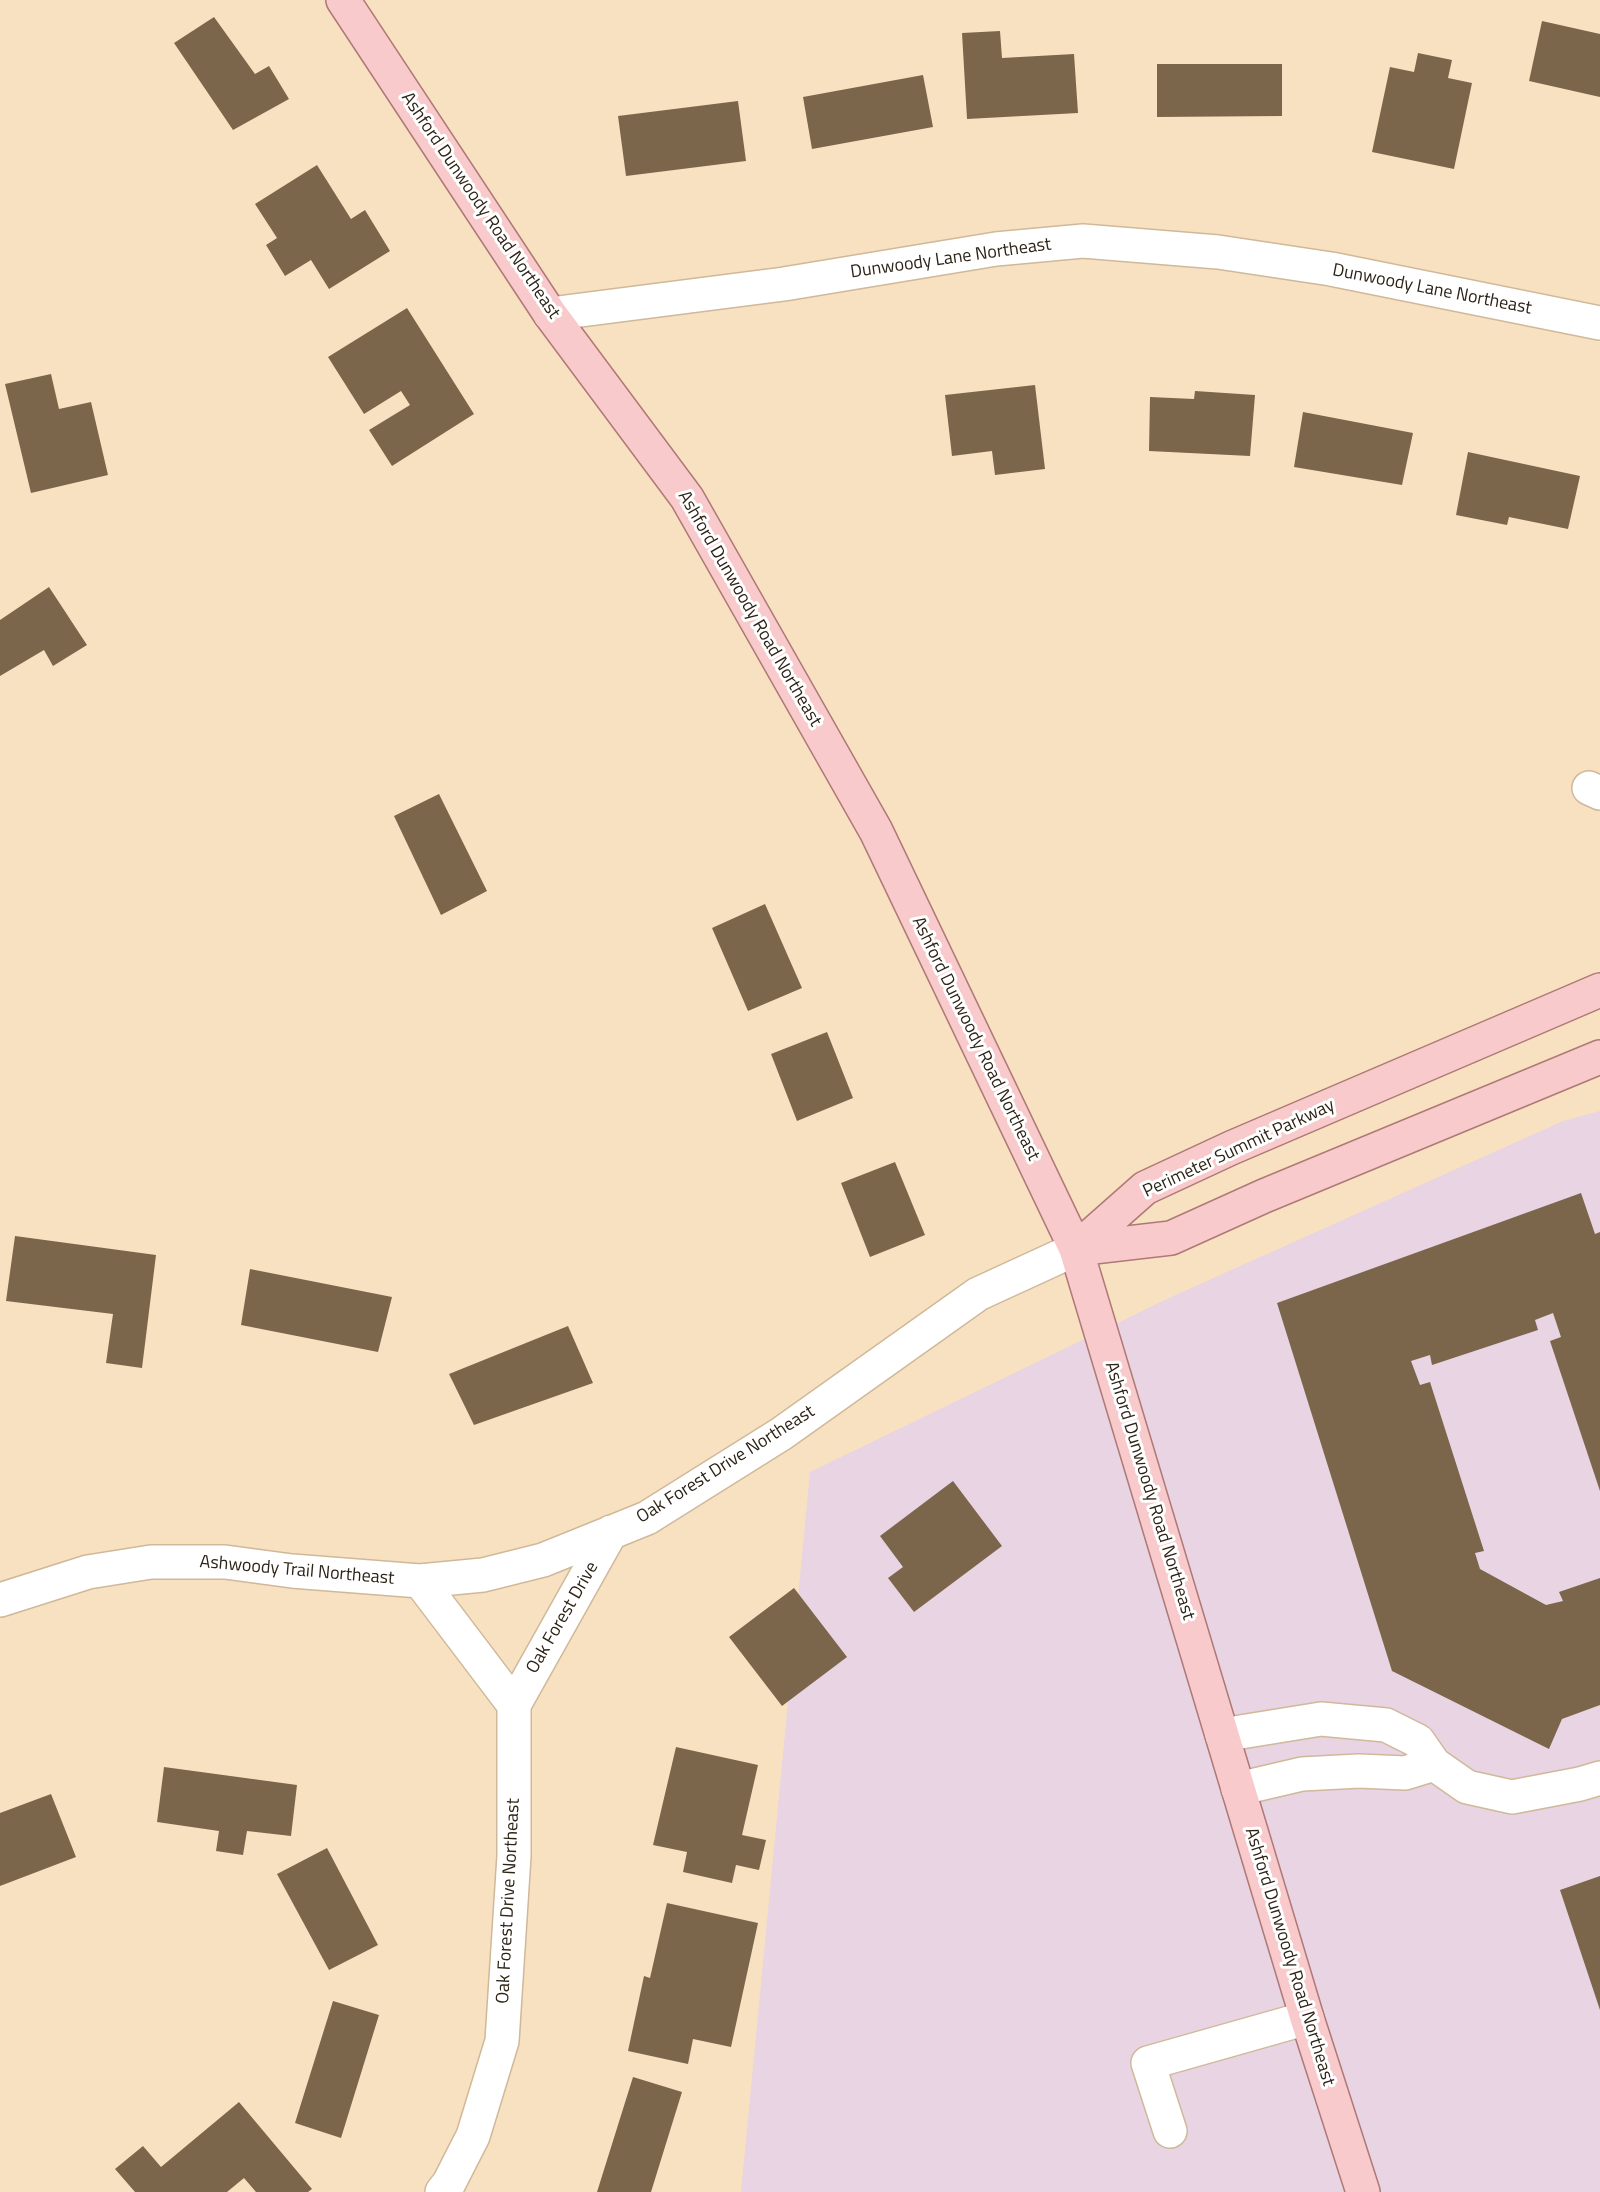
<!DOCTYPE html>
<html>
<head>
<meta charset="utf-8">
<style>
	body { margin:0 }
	canvas { display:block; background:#f8e1c1 }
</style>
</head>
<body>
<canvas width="1600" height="2192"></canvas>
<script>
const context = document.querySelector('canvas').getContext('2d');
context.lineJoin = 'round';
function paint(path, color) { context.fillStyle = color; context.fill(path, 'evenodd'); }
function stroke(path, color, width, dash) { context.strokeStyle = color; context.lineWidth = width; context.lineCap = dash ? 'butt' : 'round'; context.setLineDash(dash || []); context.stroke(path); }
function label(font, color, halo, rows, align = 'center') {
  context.font = font + ' "Titillium Web",sans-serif'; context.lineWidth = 6; context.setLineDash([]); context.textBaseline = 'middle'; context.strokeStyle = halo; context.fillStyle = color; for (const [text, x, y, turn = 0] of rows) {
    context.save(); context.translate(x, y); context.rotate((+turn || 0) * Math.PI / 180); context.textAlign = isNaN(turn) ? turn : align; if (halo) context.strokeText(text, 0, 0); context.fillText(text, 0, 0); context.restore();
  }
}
const commercial = new Path2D(`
	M1600 1111V2192H741L810 1472 1169 1298 1563 1121Z`);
const building = new Path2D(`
	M214 17 255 74 269 66 289 99 233 130 174 43Z
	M1542 21 1600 34V97L1529 81Z
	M1000 31 1002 58 1074 54 1078 113 967 119 962 33Z
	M1418 53 1452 60 1448 78 1472 83 1454 169 1372 152 1390 67 1414 72Z
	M1157 64H1282V116L1157 117Z
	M923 75 933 127 812 149 803 97Z
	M738 101 746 161 626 176 618 116Z
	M317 165 351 219 365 210 390 251 329 289 311 260 285 276 266 245 277 238 255 204Z
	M407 308 474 414 392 466 369 430 410 405 401 391 364 414 328 357Z
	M51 374 59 409 91 402 108 475 31 493 5 384Z
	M1035 385 1045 469 995 475 992 451 952 456 945 395Z
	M1195 391 1255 395 1250 456 1149 451 1150 397 1194 399Z
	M1303 412 1413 433 1402 485 1294 467Z
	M1468 452 1580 476 1568 529 1509 517 1507 525 1456 515Z
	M49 587 87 645 53 666 44 650 0 676V620Z
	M439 794 487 891 441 915 394 816Z
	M765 904 802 988 748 1011 712 928Z
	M827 1032 853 1098 797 1121 771 1054Z
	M895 1162 925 1235 870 1257 841 1183Z
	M1581 1193 1595 1234 1600 1232V1491L1550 1341 1561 1337 1553 1313 1535 1320 1538 1330 1432 1365 1430 1355 1411 1361 1420 1385 1430 1382 1484 1551 1475 1553 1480 1569 1546 1605 1563 1601 1559 1592 1600 1578V1705L1562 1719 1549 1749 1392 1671 1277 1303Z
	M15 1236 156 1255 142 1368 106 1363 113 1314 6 1301Z
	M250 1269 392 1297 378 1352 241 1325Z
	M568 1326 593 1383 474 1425 449 1374Z
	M953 1481 1002 1546 914 1612 888 1578 903 1567 880 1536Z
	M794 1588 847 1657 782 1706 729 1637Z
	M676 1747 758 1765 742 1835 766 1840 759 1870 736 1865 732 1883 683 1872 687 1852 653 1845Z
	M164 1767 297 1785 291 1836 247 1831 243 1855 216 1851 219 1831 157 1822Z
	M51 1794 76 1857 0 1886V1813Z
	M327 1848 378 1945 329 1970 277 1874Z
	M1600 1876V2010L1560 1890Z
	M667 1903 758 1923 731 2047 693 2039 688 2064 628 2051 644 1976 650 1978Z
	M333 2001 379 2015 341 2138 295 2123Z
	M633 2077 682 2092 651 2192H597Z
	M239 2102 312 2189 308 2192H256L244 2178 227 2192H135L115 2169 143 2146 161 2167Z`);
const minor = new Path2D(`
	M550 314 784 284 996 249 1083 241 1218 252 1331 269 1600 323
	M1589 788 1600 793
	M420 1581 514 1705V1856L502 2041 473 2136 449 2183 442 2192
	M0 1600 88 1572 151 1562H225L292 1571 420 1581 483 1575 543 1560 647 1518 781 1434 978 1294 1076 1249
	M514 1705 611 1532
	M1222 1735 1321 1719 1386 1725 1418 1741 1434 1764 1467 1787 1512 1797 1580 1784 1600 1778
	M1238 1789 1302 1774 1359 1771 1405 1773 1434 1764
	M1170 2131 1148 2063 1307 2018`);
const major = new Path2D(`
	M343 0 550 314 687 498 876 831 1076 1249 1307 2018 1363 2192
	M1076 1249 1145 1188 1231 1148 1600 990
	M1076 1249 1171 1238 1264 1196 1600 1057`);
const streetNames = [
	["Ashford Dunwoody Road Northeast",480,206,56],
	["Dunwoody Lane Northeast",951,259,-8],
	["Dunwoody Lane Northeast",1432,290,11],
	["Ashford Dunwoody Road Northeast",749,609,60],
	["Ashford Dunwoody Road Northeast",975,1039,64],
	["Perimeter Summit Parkway",1239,1149,-25],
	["Oak Forest Drive Northeast",726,1465,-32],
	["Ashford Dunwoody Road Northeast",1149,1491,73],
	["Ashwoody Trail Northeast",297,1571,5],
	["Oak Forest Drive",563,1618,-60],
	["Oak Forest Drive Northeast",509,1901,-87],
	["Ashford Dunwoody Road Northeast",1289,1957,73]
];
paint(commercial, '#e8d4e3');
paint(building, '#7c664b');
stroke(minor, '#cfb99a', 36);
stroke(major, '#ae7976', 36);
stroke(minor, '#fff', 33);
stroke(major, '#f8cacb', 33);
label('18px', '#2d2418', '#fff', streetNames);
</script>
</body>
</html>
